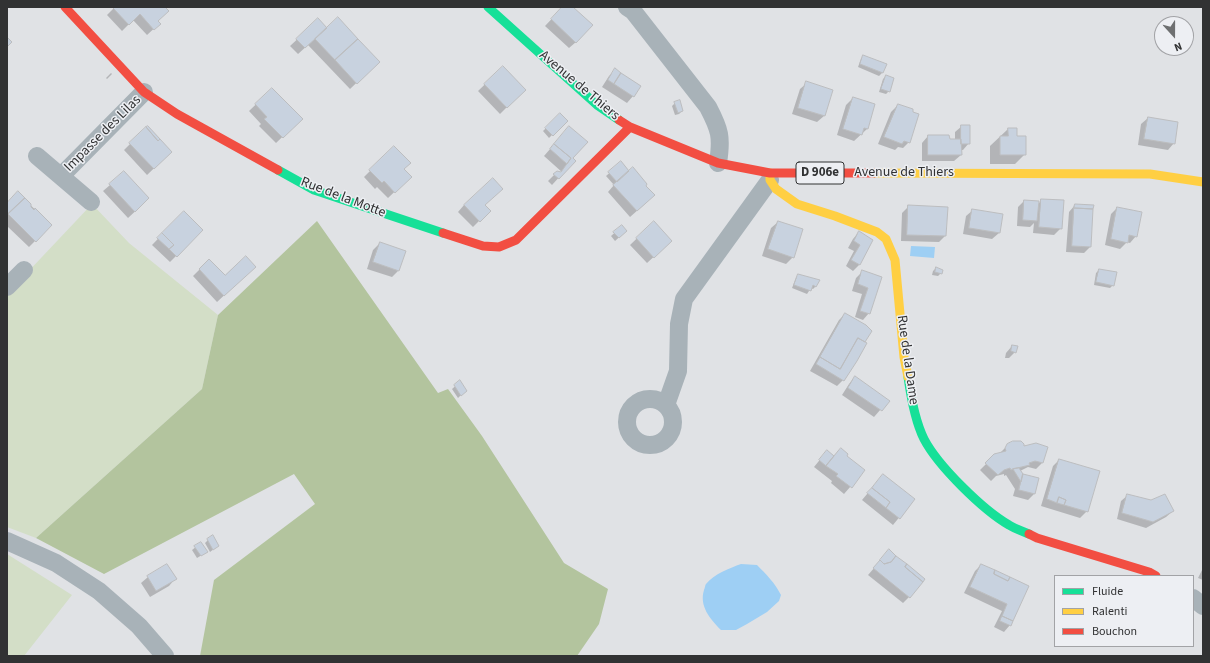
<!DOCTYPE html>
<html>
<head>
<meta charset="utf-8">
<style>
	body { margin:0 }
	#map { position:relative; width:1210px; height:663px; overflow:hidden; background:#e0e2e5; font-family:"Source Sans 3",sans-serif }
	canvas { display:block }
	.frame { position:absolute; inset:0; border:8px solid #313233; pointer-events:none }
	.legend { position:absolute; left:1054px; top:575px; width:140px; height:72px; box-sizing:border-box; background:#edeff3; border:1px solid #a2a3a6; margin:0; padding:5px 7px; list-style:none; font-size:12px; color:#313233 }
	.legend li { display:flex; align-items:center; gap:8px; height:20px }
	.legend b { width:20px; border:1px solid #a2a3a6 }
	.north { position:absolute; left:1154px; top:16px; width:40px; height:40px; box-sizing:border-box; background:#edeff3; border:1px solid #a2a3a6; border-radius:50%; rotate:159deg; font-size:11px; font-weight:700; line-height:16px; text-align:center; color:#313233 }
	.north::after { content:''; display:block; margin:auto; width:14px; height:18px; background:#6e7071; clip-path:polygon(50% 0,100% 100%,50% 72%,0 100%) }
</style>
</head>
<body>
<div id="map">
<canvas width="1210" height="663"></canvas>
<div class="frame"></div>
<ul class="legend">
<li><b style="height:5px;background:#16e098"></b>Fluide</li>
<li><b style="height:5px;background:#ffcf43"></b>Ralenti</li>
<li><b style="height:5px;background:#f24e42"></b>Bouchon</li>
</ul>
<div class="north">N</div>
</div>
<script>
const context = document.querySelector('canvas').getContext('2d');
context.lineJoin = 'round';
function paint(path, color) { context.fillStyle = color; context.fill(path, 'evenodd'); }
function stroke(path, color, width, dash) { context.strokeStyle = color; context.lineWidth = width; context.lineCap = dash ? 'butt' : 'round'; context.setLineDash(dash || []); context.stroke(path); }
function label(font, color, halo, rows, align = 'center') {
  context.font = font + ' "Source Sans 3",sans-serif'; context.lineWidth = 3; context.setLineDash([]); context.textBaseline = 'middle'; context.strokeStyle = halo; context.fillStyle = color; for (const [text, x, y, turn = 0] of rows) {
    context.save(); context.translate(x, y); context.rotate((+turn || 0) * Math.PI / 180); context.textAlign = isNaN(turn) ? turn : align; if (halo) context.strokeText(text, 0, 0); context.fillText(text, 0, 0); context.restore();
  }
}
const green = new Path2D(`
	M92 204 129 243 218 315 202 389 36 538 7 527V294Z
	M7 554 72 595 24 656H7Z`);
const forest = new Path2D(`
	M317 221 438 393 448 389 482 436 564 563 608 589 599 624 577 656H200L214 580 315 504 294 474 104 574 36 538 202 389 218 315Z`);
const water = new Path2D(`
	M911 246 935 247 934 258 910 256Z
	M741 564 757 565C766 574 775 583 781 595L779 601 767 612 747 624 736 630H721C710 619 699 606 704 590 705 588 705 585 706 584 714 574 730 568 741 564Z`);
const shadow = new Path2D(`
	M115 7H164L157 21 159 24 147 35 133 20 122 31 107 15Z
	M563 7H572L576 42 569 48 545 26Z
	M318 20 327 29 372 68 350 89 308 45 298 54 290 46Z
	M863 56 885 65 882 73 879 76 858 67 861 59Z
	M503 67 524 90 500 114 478 91Z
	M616 70 640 86 633 96 627 103 602 87 609 76Z
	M111 73 112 74 107 79 106 78Z
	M886 76 889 91 886 94 879 92 883 79Z
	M807 83 832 90 824 116 817 122 792 114 800 89Z
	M272 89 301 119 276 143 259 126 261 124 249 111Z
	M853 98 874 105 867 129 854 141 837 135 846 105Z
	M675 103 682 111 679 114 675 115 672 106Z
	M898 105 912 113 909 142 903 148 898 147 895 150 878 144 891 112Z
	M560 115 566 121 549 138 543 131Z
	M1148 118 1177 122 1174 143 1168 150 1138 145 1141 124Z
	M962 126 969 143 963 150H961V155L954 161H922V143L928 136 955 140V132Z
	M1008 129 1016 137 1025 154 1015 164H990V146Z
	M563 134 572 159 563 173 544 156Z
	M130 144 171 152 147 175 124 150Z
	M394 147 403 169 410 177 388 198 377 187 375 189 364 177Z
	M621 163 644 186 647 202 630 217 608 192 614 185 606 176Z
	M557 172 563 173 552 185 548 181Z
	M110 185 142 205 128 218 103 191Z
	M18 193 51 225 29 247 7 226V204Z
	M1042 200 1061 228 1054 235 1033 233 1034 223 1030 227 1017 226 1018 207 1024 201 1038 204Z
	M464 205 489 211 473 227 458 212Z
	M1075 205 1090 247 1084 253 1066 252 1069 212Z
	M909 206 947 208 945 236 939 242 901 241 902 213Z
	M1117 208 1136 236 1130 243 1127 242 1120 249 1105 245 1111 214Z
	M973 210 1002 215 999 233 992 239 963 234 966 216Z
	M184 212 202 230 170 262 152 245Z
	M654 222 671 241 647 263 630 245Z
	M778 222 793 257 786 264 762 256 771 228Z
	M622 226 626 231 615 241 611 236Z
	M859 232 872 240 860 264 853 271 846 266 854 251 848 248 853 239Z
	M380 243 398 271 392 277 367 269 373 250Z
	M936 268 941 273 938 276 932 275 933 271Z
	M200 269 225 277 248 273 217 302 193 276Z
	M1099 270 1113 285 1110 288 1094 285 1096 273Z
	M863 271 881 277 869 313 863 320 855 317 862 294 852 291 856 278Z
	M799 275 816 286 813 289 811 288 807 294 792 288 796 278Z
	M845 314 843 380 837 386 810 371 839 320Z
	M1012 346 1015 352 1009 358H1005L1006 353Z
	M855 377 888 401 874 417 842 395 849 384Z
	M460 382 463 393 458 398 452 389Z
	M1008 445 1023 447 1042 463 1036 469 1028 467 1020 471 1034 494 1028 500 1013 496 1015 489 1006 475 1004 476V474L996 476 991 481 980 470 995 455 1000 453Z
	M841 449 845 456 864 471 844 494 831 483 832 481 814 467 827 451 834 456Z
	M1059 460 1087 511 1080 518 1041 506 1053 466Z
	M883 475 914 499 893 525 862 500Z
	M1128 495 1173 511 1166 517 1146 528 1117 519 1121 501Z
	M208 540 218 546 210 552 205 543Z
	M201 543 207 552 197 558 192 550Z
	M889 551 909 597 903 603 868 575Z
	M981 565 1028 587 1010 625 1004 632 994 627 1002 611 964 593 975 571Z
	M1203 568V580L1198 578Z
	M148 577 175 579 169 586 150 597 141 583Z`);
const building = new Path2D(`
	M113 7H165L169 11 158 21 161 24 154 30 140 14 129 25 113 8Z
	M562 7H573L593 25 576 43 551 19Z
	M338 17 358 39 335 60 315 39Z
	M318 18 327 28 305 48 296 39Z
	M7 37 12 42 7 47Z
	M358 39 380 62 357 84 335 60Z
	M863 55 887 64 883 73 860 64Z
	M503 66 526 90 507 108 484 84Z
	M615 68 621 73 614 84 608 80Z
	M621 73 641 86 634 97 614 84Z
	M886 75 894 78 890 92 881 89Z
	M806 81 833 90 825 116 798 108Z
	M272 88 303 119 283 138 264 119 267 117 255 104Z
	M853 97 875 104 868 129 864 128 862 135 843 129Z
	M680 100 683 111 678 113 674 102Z
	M898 104 913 109V112L919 114 910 143 904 141 902 144 884 137Z
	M560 113 568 121 553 136 545 128Z
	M1148 117 1178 122 1175 144 1144 139Z
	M961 125H970V144H961Z
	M148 126 160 139 158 141 146 127Z
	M569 126 588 142 573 158 576 161 559 179 553 174 557 171 561 172 571 158 554 144Z
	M146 127 158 141 160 139 172 152 154 169 129 143Z
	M1008 128H1017V136H1026V155H1000V136H1008Z
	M928 135H949L950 139H961L962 155H928Z
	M554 144 571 158 567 164 550 149Z
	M394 146 411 163 404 169 412 177 395 193 384 181 382 183 369 170Z
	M621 161 629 171 617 182 608 172Z
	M633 167 647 184 646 186 655 195 637 211 613 185Z
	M124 171 149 198 135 212 109 184Z
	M493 178 503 189 485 205 491 211 480 222 464 205Z
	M18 191 25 198 8 214 7 213V203Z
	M25 198 31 204V207L34 210 35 208 52 225 36 242 8 214Z
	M1041 199 1064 200 1062 229 1039 227Z
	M1024 200 1039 201 1037 221 1023 220Z
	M1075 204 1094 205 1093 209 1074 208Z
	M908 205 948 207 946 236 907 235Z
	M1117 207 1142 212 1137 237 1129 235 1128 243 1111 239Z
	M1074 208 1093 209 1091 247 1072 246Z
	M972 209 1003 214 1000 233 969 228Z
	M184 211 203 230 177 257 169 249 174 245 162 233Z
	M654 221 672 241 654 258 636 238Z
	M778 221 803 229 794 258 768 249Z
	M622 225 627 231 619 238 613 232Z
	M859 231 873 240 860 265 851 260 860 245 854 241Z
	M162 233 174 245 169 249 157 238Z
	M380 242 406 251 399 271 373 262Z
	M246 256 256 267 224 296 199 269 209 259 225 275Z
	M936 267 943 270 942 274 935 272Z
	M1099 269 1117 272 1114 286 1096 282Z
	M862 270 882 277 870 314 860 311 868 288 858 284Z
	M798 274 820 280 816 287 813 285 811 291 794 285Z
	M845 313 866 325 872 331 865 342 858 338 840 369 820 357Z
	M858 338 867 343 857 361 844 381 816 364 820 357 840 369Z
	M1012 345 1018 346 1016 353 1011 351Z
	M855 376 890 401 882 411 848 388Z
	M460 380 467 391 461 396 454 385Z
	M1013 441H1021L1024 444V446L1036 443 1048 447 1043 463 1035 461 1029 463 1030 465 1013 469 1011 470 1010 468 1004 470 998 475 985 463 994 454 1006 451 1005 448 1007 444Z
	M841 448 848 454 847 456 865 470 852 488 836 476 838 474 826 466Z
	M827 450 834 456 826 466 819 460Z
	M1059 459 1100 471 1088 512 1064 505 1066 500 1059 497 1057 503 1047 499Z
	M1019 468 1023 474 1021 482 1013 469Z
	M883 474 915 499 900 519 886 508 890 502 872 488Z
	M1023 474 1039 478 1035 494 1019 490Z
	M872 488 890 502 886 508 867 493Z
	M1127 494 1151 500 1165 494 1174 511 1153 522 1122 513Z
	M1059 497 1066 500 1064 505 1057 503Z
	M213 535 219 546 213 550 207 539Z
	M201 542 208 552 201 556 194 546Z
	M889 549 896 556 891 562 884 564 880 560Z
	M896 556 907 564 905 567 923 582 910 598 873 568 880 560 884 564 891 562Z
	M167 564 177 579 156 591 147 576Z
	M907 564 925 579 923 582 905 567Z
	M981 564 995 570 994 574 1008 581 1010 577 1029 586 1013 621 1002 616 1007 604 970 587Z
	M995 570 1010 577 1008 581 994 574Z
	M1002 616 1013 621 1011 626 1000 621Z`);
const street = new Path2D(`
	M627 7 633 11 708 107C720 130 722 137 718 163
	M37 156 91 202
	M61 176 144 92
	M7 287 24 270
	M627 422a23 23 0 1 1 46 0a23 23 0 1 1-46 0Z
	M666 405 678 371 679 324 684 299 770 180
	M7 541 56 563 99 591 139 626 165 656
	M1193 598 1203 606`);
const fast = new Path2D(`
	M488 7 597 105 619 120
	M278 170 314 190 443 233
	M908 377C911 398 915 421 924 439 938 466 983 510 1009 525 1015 529 1022 531 1029 534`);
const slow = new Path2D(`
	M770 173V180L776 189 797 204 835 216 877 232 886 239 895 260 904 357 908 377
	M874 173 1150 174 1203 182`);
const jam = new Path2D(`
	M65 7 144 92 177 114 278 170
	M619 120 630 127 718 163 770 173H874
	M443 233 483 246 499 247 516 240 630 127
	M1029 534 1037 538 1149 572 1156 576`);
const shields = [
	[820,173,48]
];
const shieldNames = [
	["D 906e",820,173]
];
const streetNames = [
	["Avenue de Thiers",579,86,40],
	["Impasse des Lilas",103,134,-45],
	["Avenue de Thiers",904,173],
	["Rue de la Motte",343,198,21],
	["Rue de la Dame",907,360,82]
];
paint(green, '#d3dec7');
paint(forest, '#b3c49e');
paint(water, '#9ecff4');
paint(shadow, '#0003');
paint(building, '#c8d2df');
stroke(building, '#bcbdbf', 1);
stroke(street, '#a8b2b8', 18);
stroke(fast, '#16e098', 9);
stroke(slow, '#ffcf43', 9);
stroke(jam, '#f24e42', 9);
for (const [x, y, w] of shields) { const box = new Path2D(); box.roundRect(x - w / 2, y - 11, w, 22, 3); context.fillStyle = '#edeff3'; context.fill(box); stroke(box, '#313233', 1); }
label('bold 13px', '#313233', null, shieldNames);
label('14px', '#313233', '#edeff3', streetNames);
</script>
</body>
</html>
